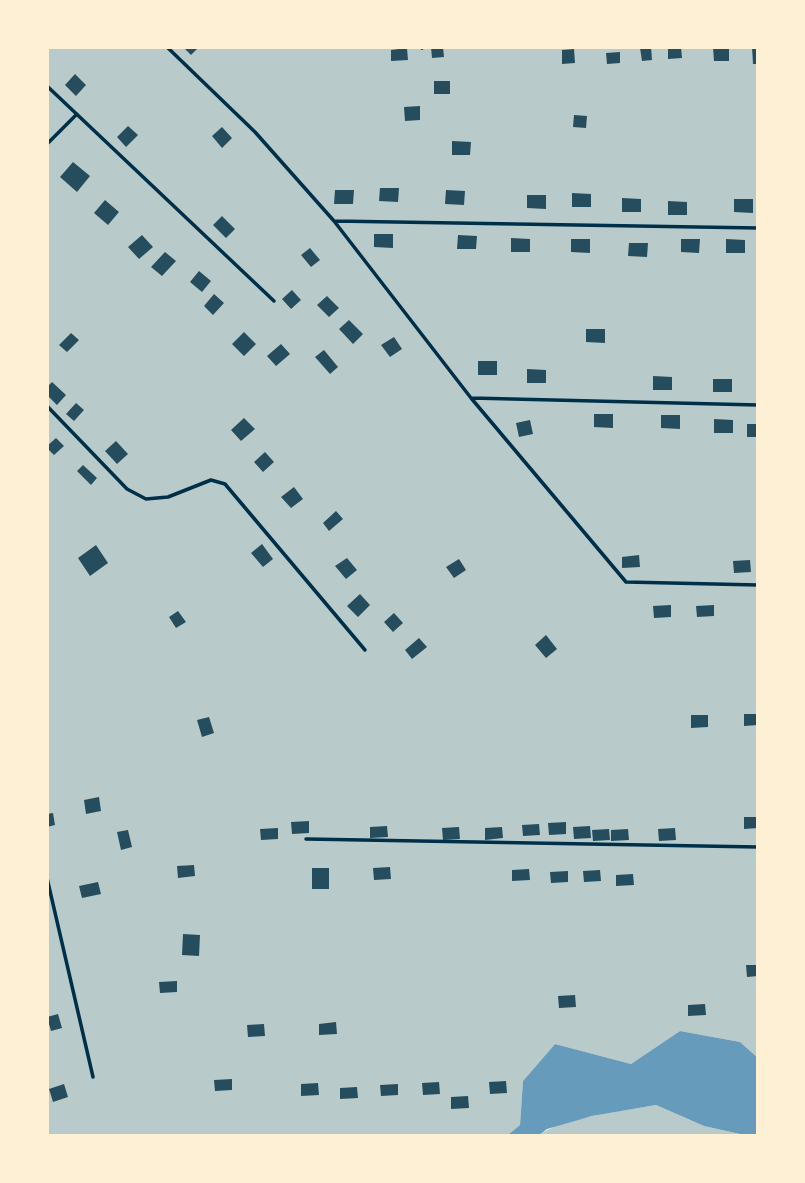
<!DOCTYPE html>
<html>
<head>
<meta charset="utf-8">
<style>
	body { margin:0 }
	#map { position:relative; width:805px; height:1183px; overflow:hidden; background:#fdf0d5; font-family:"Work Sans",sans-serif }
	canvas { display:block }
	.frame { position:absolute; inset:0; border:49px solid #fdf0d5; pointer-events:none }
</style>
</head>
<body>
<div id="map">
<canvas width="805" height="1183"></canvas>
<div class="frame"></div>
</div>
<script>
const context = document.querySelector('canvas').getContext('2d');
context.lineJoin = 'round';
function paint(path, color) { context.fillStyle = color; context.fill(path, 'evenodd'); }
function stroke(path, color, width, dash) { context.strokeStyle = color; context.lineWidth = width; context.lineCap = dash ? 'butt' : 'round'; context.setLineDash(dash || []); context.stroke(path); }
const green = new Path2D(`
	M47 47H758V1058L740 1042 680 1031 631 1064 555 1044 523 1081 520 1125 509 1134 501 1136H47Z
	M656 1105 704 1126 749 1136H538C562 1117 625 1111 656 1105Z`);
const water = new Path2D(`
	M680 1031 740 1042 758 1058V1136H749L704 1126 656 1105 592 1116 547 1129 538 1136H501L509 1134 520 1125 523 1081 555 1044 631 1064Z`);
const building = new Path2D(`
	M183 47H199L191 55Z
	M431 47H443L444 57 432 58Z
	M651 47 652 60 642 61 640 48Z
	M668 47H681L682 58 668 59Z
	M713 47H729V61H714Z
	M752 47H758V64H753Z
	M407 48 408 60 391 61V50Z
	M574 49 575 63 562 64V50Z
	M620 52V63L607 64 606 53Z
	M75 74 86 85 76 96 65 85Z
	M434 81H450V94H434Z
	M420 106V120L405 121 404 107Z
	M574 115 587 116 586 128 573 127Z
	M128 126 138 135 126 147 117 137Z
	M222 127 232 138 222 148 212 136Z
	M452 141 471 142 470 155H452Z
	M73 162 90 176 77 192 60 177Z
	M380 188H399L398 202 379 201Z
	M335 190H354L353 204H334Z
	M446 190 465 191 464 205 445 204Z
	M572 193 591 194V207H572Z
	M527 195H546V209L527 208Z
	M622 198 641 199V212H622Z
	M734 199H753V213L734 212Z
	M105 200 119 212 108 225 94 213Z
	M668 201 687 202V215H668Z
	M222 216 235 229 226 238 213 225Z
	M374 234H393V248L374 247Z
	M142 235 153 247 139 259 128 247Z
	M458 235 477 236 476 249H457Z
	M511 238 530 239V252H511Z
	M571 239H590V253L571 252Z
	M681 239H700L699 253 681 252Z
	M726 239 745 240V253H726Z
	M629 243H648L647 257 628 256Z
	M310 248 320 260 311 267 301 255Z
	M165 252 176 261 162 276 151 267Z
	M199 271 211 281 202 292 190 282Z
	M292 290 301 300 291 309 282 299Z
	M214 294 224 303 213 315 204 306Z
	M327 296 339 308 329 317 317 305Z
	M349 320 363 334 353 344 339 329Z
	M586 329H605V343L586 342Z
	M244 332 256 344 244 356 232 344Z
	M71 333 79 340 67 352 59 345Z
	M394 337 402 349 390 357 381 345Z
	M281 344 290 354 276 366 267 356Z
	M324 350 338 367 330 374 315 357Z
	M478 361H497V375H478Z
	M527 369 546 370V383H527Z
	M653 376 672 377V390H653Z
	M713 379H732V392H713Z
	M52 382 66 395 57 405 47 395V387Z
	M76 403 84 410 74 421 66 414Z
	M594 414H613V428L594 427Z
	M661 415H680V429L661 428Z
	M244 418 255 429 241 441 231 430Z
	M714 419 733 420V433H714Z
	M530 420 533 434 519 437 516 423Z
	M747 424H758V437H747Z
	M56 438 64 446 54 455 47 448V446Z
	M116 441 128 454 117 464 105 451Z
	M265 452 274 462 263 472 254 462Z
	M83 465 97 478 91 485 77 471Z
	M294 487 303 499 291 508 281 497Z
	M336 511 343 519 329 531 323 523Z
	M262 544 273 559 263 567 251 553Z
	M96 545 108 563 90 576 78 558Z
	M639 555 640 567 622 568V557Z
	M347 558 357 570 346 579 335 566Z
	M459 559 466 570 454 578 446 567Z
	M750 560 751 572 734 573 733 561Z
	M360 594 370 605 358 617 347 606Z
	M671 605V617L654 618 653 606Z
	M714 605V616L697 617 696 606Z
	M178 611 186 622 176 628 169 617Z
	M394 613 403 623 393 632 384 622Z
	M546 635 557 649 546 658 535 645Z
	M419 638 427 647 412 659 405 650Z
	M744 714H758V725L744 726Z
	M691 715H708V727L691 728Z
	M209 717 214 733 202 737 197 720Z
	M99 797 101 811 86 814 84 800Z
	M53 813 55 825 47 827V814Z
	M744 817H758V828L744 829Z
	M309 821V833L292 834 291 822Z
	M566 822V834L549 835 548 823Z
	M539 824 540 835 523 836 522 825Z
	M387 826 388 837 370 838V827Z
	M590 826 591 838 574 839 573 827Z
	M459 827 460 839 443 840 442 828Z
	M502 827 503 838 485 840V828Z
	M278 828V839L261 840 260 829Z
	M675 828 676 840 659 841 658 829Z
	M609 829 610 840 593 841 592 830Z
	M628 829 629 840 611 841V830Z
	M128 830 132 847 121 850 117 832Z
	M194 865 195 876 178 878 177 866Z
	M390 867 391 879 374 880 373 868Z
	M312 868H329V889H312Z
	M529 869 530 880 512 881V870Z
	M600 870 601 881 584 882 583 871Z
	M568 871V882L551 883 550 872Z
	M633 874 634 885 616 886V875Z
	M98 882 101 894 82 898 79 886Z
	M183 934 200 935 199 956 182 955Z
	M746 965H758V976L747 977Z
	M177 981V992L160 993 159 982Z
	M575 995 576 1007 559 1008 558 996Z
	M705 1004 706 1015 688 1016V1005Z
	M58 1014 62 1028 51 1031 47 1017Z
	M336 1022 337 1034 319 1035V1024Z
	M264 1024 265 1036 248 1037 247 1025Z
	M232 1079V1090L215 1091 214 1080Z
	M506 1081 507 1093 490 1094 489 1082Z
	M439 1082 440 1094 423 1095 422 1083Z
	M318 1083 319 1095 301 1096V1084Z
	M64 1084 68 1097 53 1102 49 1089Z
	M398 1084V1095L381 1096 380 1085Z
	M357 1087 358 1098 340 1099V1088Z
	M468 1096 469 1108 451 1109V1097Z`);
const service = new Path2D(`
	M167 47 255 132 334 221 471 398 626 582 758 585
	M421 47 422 48
	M47 86 274 301
	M47 144 77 114
	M334 221 758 228
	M471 398 758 405
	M47 406 127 489 146 499 168 497 211 480 225 484 365 650
	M306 839 758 847
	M47 878 93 1077`);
paint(green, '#b9caca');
paint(water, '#669bbc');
paint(building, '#264d5e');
stroke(service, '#003049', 3.5);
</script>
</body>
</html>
